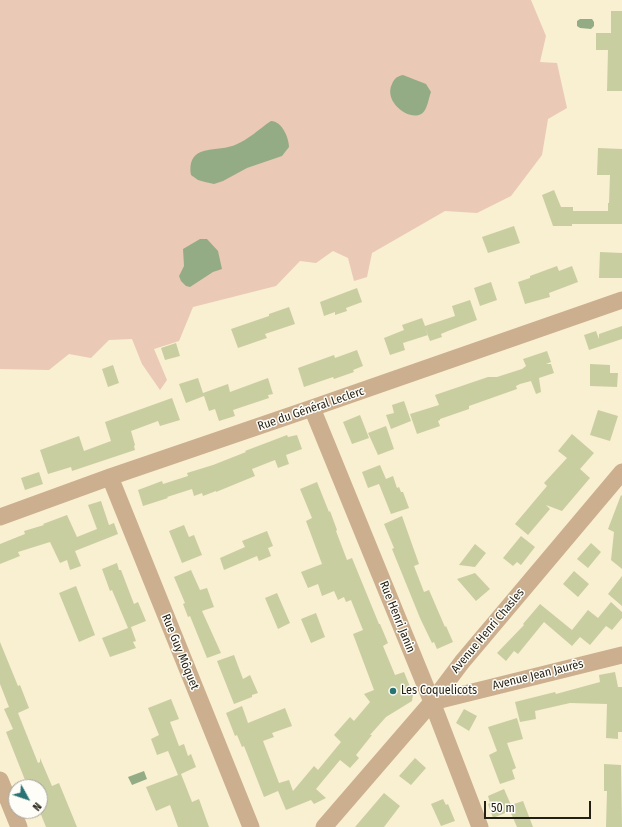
<!DOCTYPE html>
<html>
<head>
<meta charset="utf-8">
<style>
	body { margin:0 }
	#map { position:relative; width:622px; height:827px; overflow:hidden; background:#f9efd1; font-family:"Fira Sans Condensed",sans-serif }
	canvas { display:block }
	.north { position:absolute; left:8px; top:779px; width:40px; height:40px; box-sizing:border-box; background:#fffdf7; border:1px solid #a7a49c; border-radius:50%; rotate:130deg; font-size:11px; font-weight:700; line-height:16px; text-align:center; color:#221f14 }
	.north::after { content:''; display:block; margin:auto; width:14px; height:18px; background:#297374; clip-path:polygon(50% 0,100% 100%,50% 72%,0 100%) }
	.scale { position:absolute; left:484px; top:801px; width:107px; height:18px; box-sizing:border-box; border:2px solid #221f14; border-top:0; padding-left:5px; font-size:12px; line-height:14px; white-space:nowrap; color:#221f14; -webkit-text-stroke:3px #fffdf7; paint-order:stroke }
</style>
</head>
<body>
<div id="map">
<canvas width="622" height="827"></canvas>
<div class="north">N</div>
<div class="scale">50 m</div>
</div>
<script>
const context = document.querySelector('canvas').getContext('2d');
context.lineJoin = 'round';
function paint(path, color) { context.fillStyle = color; context.fill(path, 'evenodd'); }
function stroke(path, color, width, dash) { context.strokeStyle = color; context.lineWidth = width; context.lineCap = dash ? 'butt' : 'round'; context.setLineDash(dash || []); context.stroke(path); }
function label(font, color, halo, rows, align = 'center') {
  context.font = font + ' "Fira Sans Condensed",sans-serif'; context.lineWidth = 3; context.setLineDash([]); context.textBaseline = 'middle'; context.strokeStyle = halo; context.fillStyle = color; for (const [text, x, y, turn = 0] of rows) {
    context.save(); context.translate(x, y); context.rotate((+turn || 0) * Math.PI / 180); context.textAlign = isNaN(turn) ? turn : align; if (halo) context.strokeText(text, 0, 0); context.fillText(text, 0, 0); context.restore();
  }
}
const green = new Path2D(`
	M0 0H531L546 36 540 62 557 63 567 108 548 119 542 155 511 196 477 213 445 211 372 253 367 277 354 281 348 258 333 251 316 263 300 261 276 286 193 307 179 341 154 349 167 380 160 390 142 364 132 339 109 340 91 358 69 354 49 370 0 369Z`);
const water = new Path2D(`
	M580 19H592L594 22V26L591 29 580 28 577 26V21Z
	M403 75 426 84 431 92C429 97 428 105 425 110 416 126 382 104 392 84 394 79 397 76 403 75Z
	M271 121C282 121 289 138 289 147L282 156 247 168 223 181 214 184 205 182 198 180 191 175C187 143 215 153 235 145 248 140 259 129 271 121Z
	M200 239H207L218 251 222 269 213 272 190 287 186 286 181 281 179 276 184 266 183 249Z
	M144 771 147 779 132 785 128 777Z`);
const building = new Path2D(`
	M611 11H622V91H607L608 50H596V33H611Z
	M598 148 622 149V224H572V226H553L542 195 554 190 561 207H573V211H608V203H609L610 175H597Z
	M514 226 520 243 488 253 482 237Z
	M600 252 622 253V278H599Z
	M557 266 559 271 572 266 578 282 549 293 550 297 525 304 518 282 530 278V276Z
	M491 282 497 300 480 306 474 288Z
	M357 288 362 302 346 308 347 311 335 315V312L324 316 320 302Z
	M470 300 477 320 448 331 441 334 442 337 430 341 425 328 428 335 403 343 405 350 390 355 384 338 404 330 402 325 422 318 425 326 455 316 452 306Z
	M289 307 295 324 265 334 267 338 238 348 231 329 269 316V314Z
	M622 326V339L589 350 584 335 596 331 599 339V334Z
	M176 343 180 356 165 360 161 348Z
	M357 350 363 366 353 370 354 372 334 379 333 377 304 387 298 368 334 355 335 358Z
	M547 351 551 362 546 364H551L554 373 539 378 541 392 536 394 531 381 520 384 516 386 517 389 469 406V409L440 419V420L438 421 440 426 417 434 410 414 439 405 435 395 488 377H497L522 369 526 366 523 359Z
	M590 364 610 365V373H618L617 387 590 386Z
	M113 365 119 383 108 387 102 369Z
	M198 378 203 393 228 384 230 392 268 378 273 394 268 395 269 398 233 410 235 416 219 421 215 409 209 411 204 396 186 403 179 384Z
	M172 398 180 420 160 426 158 421 131 431 135 445 134 446 135 450 72 471 71 467 48 474 40 450 79 436 84 451 111 441 105 422Z
	M404 401 411 421 391 429 386 415 394 413 392 405Z
	M598 410 618 416 610 441 590 435Z
	M360 415 369 438 352 444 343 422Z
	M386 426 394 449 378 455 368 433Z
	M572 434 594 453 580 469 590 478 562 511 546 505 550 509 528 535 515 524 547 486 544 483 567 458 558 451Z
	M287 435 288 437 297 435 302 449 286 455 289 464 278 468 275 460 252 469 255 476 216 492V491L203 496 202 493 194 496 192 489 167 497 168 498 143 506 138 490 162 481 163 484 188 476 187 473 213 465 246 452 245 451Z
	M380 465 386 479 393 476 397 488 399 487 401 492H403L409 508 391 514 379 484 368 488 362 472Z
	M39 472 43 484 25 490 21 478Z
	M317 482 329 512 330 511 337 530 336 531 347 560 352 558 379 624H380L388 643 383 646 395 675 404 672 413 694 412 701 386 717 370 735H372L356 755 359 758 350 768 340 760 316 789 326 798 314 804 311 800 286 810 278 791 264 797 244 746 242 747 237 735 235 736 226 713 242 706 248 723 285 708 292 726 272 733 274 737 263 741 279 783 289 780 293 791 314 766 318 770 341 742 334 735 350 717 354 721 370 702 364 694 374 690 353 634 363 630 351 600 346 602 344 597 338 600 334 591 322 596 318 584 308 588 301 572 322 564 306 521 312 518 300 489Z
	M621 495 622 496V569L611 560 614 532 608 529Z
	M101 501 109 525 114 523 118 534 75 551 81 566 70 570 67 560 60 563 50 542 18 552 20 556 0 564V544L25 534 24 531 44 525 43 524 67 515 77 537 97 529 88 505Z
	M402 516 419 564 414 566 424 592 429 590 445 627 446 626 453 642 437 649 434 642 432 643 420 618 392 549 394 548 384 524Z
	M184 525 189 537 194 535 202 555 182 563 169 531Z
	M267 531 273 546 268 548 271 556 259 561 257 556 224 570 220 558 245 547 242 541Z
	M521 536 535 547 521 565 517 562 513 566 503 558Z
	M591 543 601 552 588 568 577 559Z
	M475 544 486 553 475 567 459 565Z
	M117 563 119 570H121L134 604 138 602 146 621 131 627 136 641 133 642 136 648 110 657 102 638 128 628 112 590 110 591 102 569Z
	M191 570 200 590 207 588 214 607 202 611 221 653 207 658 190 616 188 617 183 604 185 603 174 577Z
	M574 571 589 584 578 597 563 584Z
	M475 573 490 589 476 601 457 579Z
	M622 576V606L608 594Z
	M76 586 95 635 79 642 59 593Z
	M277 593 290 623 278 629 265 598Z
	M611 602 622 612V618L612 630 606 626 590 645 580 637 572 646 544 622 518 654 514 651 506 661 497 653 524 625 523 624 540 604 572 630 588 610 598 618Z
	M316 613 325 637 311 643 301 619Z
	M0 642 18 686 20 685 29 708 18 713 38 763 40 762V758L52 786 59 783 77 827H46L40 812V787H29L26 779 25 780 6 732 13 729 4 709 9 707 0 684Z
	M234 655 243 679 250 675 258 693 252 695V697L234 704 217 661Z
	M615 672 618 687H622V732H618V739L606 738 607 704 570 703 535 711 536 719 520 722 515 702 555 692 556 694 600 682 599 675Z
	M171 699 179 719 170 722 179 746 184 744 188 756 191 754 196 767 181 774 192 802 199 799 209 827H178L170 805 156 811 146 787 178 775 168 751 157 755 151 739 159 735 148 708Z
	M464 709 477 716 469 731 456 723Z
	M517 718 523 739 507 743 516 768 512 770 515 779 500 784 489 755 497 751 488 727Z
	M415 758 426 768 411 785 399 776Z
	M604 764 621 765 622 827H606L607 791H604Z
	M504 789 511 805 523 801 533 827H517L510 811 493 818 488 804 490 803 488 796Z
	M384 793 400 806 384 827H355Z
	M443 799 446 805 448 804 455 821 441 826 431 804Z`);
const minor = new Path2D(`
	M312 408 432 702 480 827
	M110 477 251 827
	M0 517 110 477 312 408 622 300
	M432 702 622 655
	M0 780 19 827
	M324 827 432 702 462 662 622 472`);
const markers = [
	[393,691,4,"#297374"]
];
const streetNames = [
	["Rue du Général Leclerc",311,409,-19],
	["Rue Henri Janin",397,617,68],
	["Avenue Henri Chasles",488,631,-50],
	["Rue Guy Môquet",180,652,68],
	["Avenue Jean Jaurès",538,675,-14]
];
const poiNames = [
	["Les Coquelicots",401,691]
];
paint(green, '#eac9b7');
paint(water, '#94ac85');
paint(building, '#c9cea1');
stroke(minor, '#cbaf8f', 17);
for (const [x, y, r, color] of markers) { const dot = new Path2D(); dot.arc(x, y, r, 0, 2 * Math.PI); context.fillStyle = color; context.fill(dot); stroke(dot, '#fffdf7', 1.5); }
label('12px', '#221f14', '#fffdf7', streetNames);
label('12px', '#221f14', '#fffdf7', poiNames, 'left');
</script>
</body>
</html>
